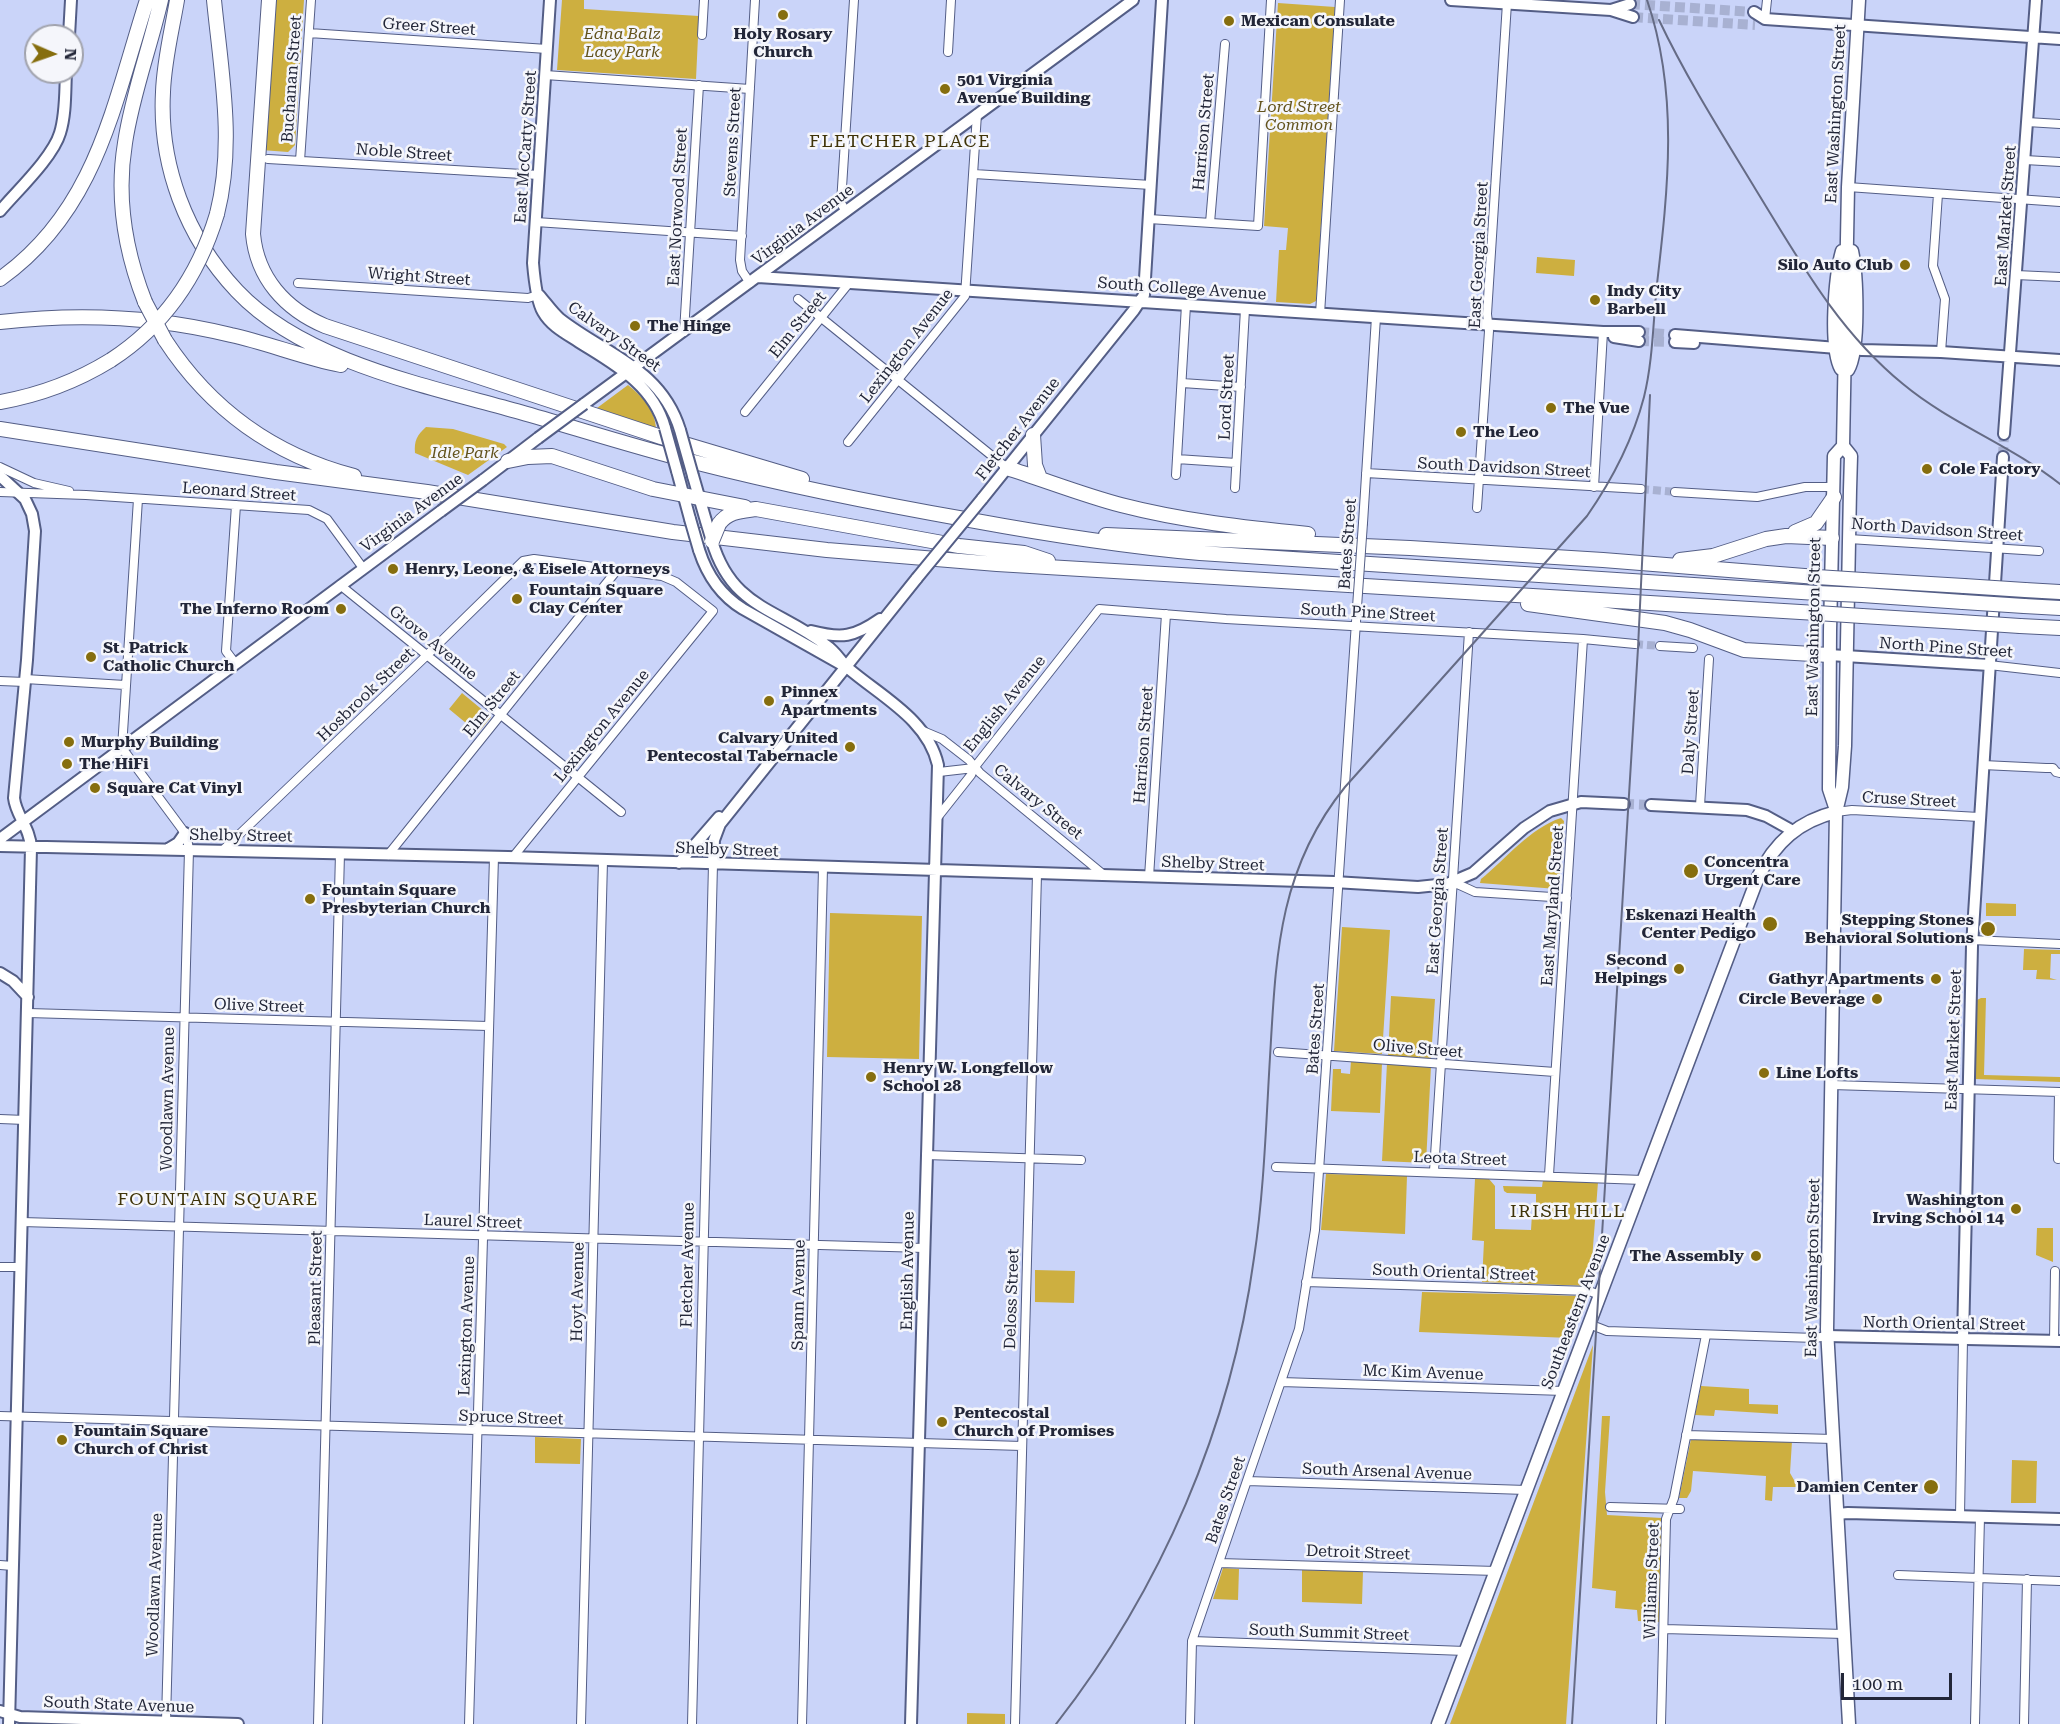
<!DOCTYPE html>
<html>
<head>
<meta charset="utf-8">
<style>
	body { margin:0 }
	#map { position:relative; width:2060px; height:1724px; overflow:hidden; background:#cad4f9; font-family:"Roboto Serif",serif }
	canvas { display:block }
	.north { position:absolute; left:24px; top:24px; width:60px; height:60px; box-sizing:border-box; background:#f5f6fb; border:2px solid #a1a3ad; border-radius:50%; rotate:92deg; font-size:16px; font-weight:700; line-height:24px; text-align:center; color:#222638 }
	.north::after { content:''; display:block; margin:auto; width:21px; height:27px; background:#866e0e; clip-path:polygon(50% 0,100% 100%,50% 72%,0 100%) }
	.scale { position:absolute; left:1841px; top:1673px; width:111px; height:27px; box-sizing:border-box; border:3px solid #222638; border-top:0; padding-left:8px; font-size:18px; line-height:21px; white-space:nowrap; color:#222638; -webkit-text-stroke:4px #f5f6fb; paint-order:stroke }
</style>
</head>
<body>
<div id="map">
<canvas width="2060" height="1724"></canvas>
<div class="north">N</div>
<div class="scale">100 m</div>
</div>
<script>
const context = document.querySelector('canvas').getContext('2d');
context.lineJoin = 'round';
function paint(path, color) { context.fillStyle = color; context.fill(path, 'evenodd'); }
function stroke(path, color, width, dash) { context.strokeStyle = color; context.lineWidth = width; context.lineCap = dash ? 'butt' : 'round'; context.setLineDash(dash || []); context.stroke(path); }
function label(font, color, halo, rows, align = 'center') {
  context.font = font + ' "Roboto Serif",serif'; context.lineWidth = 5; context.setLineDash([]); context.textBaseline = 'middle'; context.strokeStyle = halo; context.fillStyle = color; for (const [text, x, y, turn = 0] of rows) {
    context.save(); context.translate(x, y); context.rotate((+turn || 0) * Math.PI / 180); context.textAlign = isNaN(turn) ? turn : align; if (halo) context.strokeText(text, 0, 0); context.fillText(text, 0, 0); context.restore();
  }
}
const green = new Path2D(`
	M274 0H304L295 145 288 152 261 150Z
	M562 0H584V9L699 16 696 79 557 70Z
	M1278 3 1335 7 1316 301 1310 304 1276 302 1279 250H1286L1288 228 1264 226Z
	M1537 257 1575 260 1574 276 1536 273Z
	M628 385C641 395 655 410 656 428L597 408Z
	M426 427 453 429 504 444 507 447 468 475 415 453C414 441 417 435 426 427Z
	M462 693 491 717 478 733 449 709Z
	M1561 818 1564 821 1559 887 1557 889 1480 883 1481 879C1506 859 1530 828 1561 818Z
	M1986 903 2016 904V916H1986Z
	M830 913 922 916 919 1059 827 1057Z
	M1342 927 1390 930 1382 1054 1334 1051Z
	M2024 949 2060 950V954H2051L2050 978 2057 980 2036 979 2037 970H2023Z
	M1391 996 1435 999 1431 1058 1388 1056Z
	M1981 998H1986L1984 1075 2060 1077V1082L1975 1079 1977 1000Z
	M1351 1061 1382 1063 1380 1113 1331 1111 1333 1069H1341V1073L1350 1074Z
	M1387 1063 1431 1066 1426 1163 1382 1161Z
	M1326 1174 1407 1176 1405 1234 1321 1230Z
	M1475 1179H1489L1495 1186V1229L1531 1230 1532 1214H1543V1205H1536V1194L1507 1193 1504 1191 1503 1186 1542 1187 1543 1180 1598 1182 1590 1286 1482 1282 1484 1241 1472 1240Z
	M2037 1228H2053V1262L2036 1255Z
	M1035 1270 1075 1271 1074 1303 1035 1302Z
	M1422 1292 1586 1296 1570 1338 1419 1332Z
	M1593 1345 1566 1724H1450Z
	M1701 1386 1749 1389V1404L1778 1405V1414L1715 1410 1714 1416 1695 1415Z
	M1602 1416H1610L1605 1492 1607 1515 1662 1518 1659 1622 1638 1621 1637 1610 1615 1608 1616 1591 1592 1588Z
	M535 1437 581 1439 580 1464 535 1463Z
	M1691 1439 1792 1441 1790 1473 1798 1487H1773L1772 1501 1765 1500 1766 1476 1693 1471 1691 1491 1687 1498H1679Z
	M2012 1460 2037 1461 2036 1503H2011Z
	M1223 1568 1239 1569 1238 1600 1213 1599Z
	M1302 1570 1363 1571 1362 1604 1302 1602Z
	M967 1713 1005 1714V1724H967Z`);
const streetTunnel = new Path2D(`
	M1641 489 1675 492
	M1635 644 1660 646`);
const secondaryTunnel = new Path2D(`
	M1630 4 1754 12
	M1633 17 1755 25
	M1639 332 1675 335
	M1639 341 1675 342
	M2003 457 2004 434
	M1624 804 1651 805`);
const street = new Path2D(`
	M1765 19 1767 0
	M309 33 547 49
	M702 35 704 0
	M948 52 951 0
	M545 75 750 89
	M2027 122 2060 124
	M268 159 539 175
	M2025 160 2060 162
	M300 161 311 0
	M974 174 1151 185
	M1848 187 2060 202
	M1938 194 1933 266 1945 299 1941 352
	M846 212 841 203 854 0
	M1149 219 1258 226 1271 0
	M536 222 742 236
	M1210 223 1225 44
	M2016 275 2060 277
	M298 283 528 298 538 295
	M750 283 742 271 740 260 755 0
	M798 299 1007 468
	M1320 314 1340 0
	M684 332 699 85
	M1182 383 1241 387
	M745 412 849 283
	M848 442 965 296 977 114
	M1177 459 1236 463
	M0 467 34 483 69 491
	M1366 473 1641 489
	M1176 475 1186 305
	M1594 487 1603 332
	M1235 488 1245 309
	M0 492 86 495 309 510 327 519 363 568
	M1675 492 1757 497 1805 487H1834
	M138 499 122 748 182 829 187 838 189 850 166 1721
	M1477 508 1489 331 1487 314 1507 3
	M1363 523 1376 317
	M1849 539 2039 551
	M340 585 621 812
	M1660 646 1693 648
	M235 663 226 651 236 505
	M1989 665 2060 673
	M25 679 125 685
	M0 681 25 682
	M923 731 942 739 969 760 980 773 1104 875
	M1983 765 2046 768H2053L2056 772 2060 773
	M939 772 974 768
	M1700 806 1709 659
	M1836 812 1852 810 1979 817
	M937 818 971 775 974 768 1099 609 1226 619 1583 639 1635 644
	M223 850 423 659 523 561 534 559 662 576 676 582 713 611 513 857
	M388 855 617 570
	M1149 877 1166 614
	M1453 882 1475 892 1567 898
	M1972 940 2060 944
	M28 1013 488 1026
	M1278 1052 1555 1072
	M1832 1085 2060 1092
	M0 1119 25 1120
	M926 1155 1081 1160
	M2058 1159 2059 1092
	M1276 1167 1643 1180
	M1434 1171 1469 632
	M1549 1175 1583 639
	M22 1222 924 1248
	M0 1267H21
	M1306 1282 1589 1291 1600 1295
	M1589 1324 1607 1331 1815 1338 1827 1336
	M2054 1341 2055 1271
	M1281 1382 1564 1391
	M0 1416 1022 1446
	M1686 1435 1833 1439
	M1247 1481 1526 1490
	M1610 1507 1680 1509
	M1960 1516 1963 1339
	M1219 1563 1496 1571
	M0 1565 13 1566
	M1898 1575 2060 1581
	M1664 1629 1844 1634
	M1192 1641 1465 1651
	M318 1724 340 853
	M469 1724 494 857
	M581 1724 603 861
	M692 1724 713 864
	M802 1724 823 868
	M1015 1724 1037 874
	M1190 1724 1192 1641 1299 1329 1315 1230 1357 607
	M1661 1724 1666 1519 1674 1498 1706 1335
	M1975 1724 1980 1517
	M2024 1724 2027 1579`);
const secondary = new Path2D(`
	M550 0 533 263C534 275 537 302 543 312 551 326 565 333 579 342 614 364 653 384 665 428
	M1451 0 1611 10 1633 17
	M1611 10 1630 4
	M1754 12 1765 19 2060 39
	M69 36 71 0
	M0 211C17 191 53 157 60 133 66 114 65 92 66 72
	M758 277 1603 332H1639
	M539 295C546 303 552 312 560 319 606 355 661 368 680 430
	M1675 335 1862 350 1941 352 2060 360
	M1614 337 1639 341
	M1675 342 1694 343
	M584 404 1133 0
	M2004 434 2036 0
	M677 471 690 519
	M0 476 25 499 32 514 35 531 27 660 14 798C16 816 30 827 31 848L9 1724
	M693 476 706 521
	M483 480 538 438
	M982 499 1134 310 1144 295 1162 0
	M712 541C732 609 778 608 827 646 836 652 841 662 849 669 882 697 928 720 938 765L911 1724
	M699 550C707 575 720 595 743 609L844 666
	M811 631C842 639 854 637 880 619
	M1829 655 1989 665
	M1651 805 1747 810 1766 816 1793 831
	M0 839 441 511
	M0 846 508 857 1334 882 1418 887 1447 884 1473 873 1524 828 1550 811 1581 802 1624 804
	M168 849 178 843 185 833
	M679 863 719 817
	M713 864 714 840 720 824 917 578
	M0 973 13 981 28 997
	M1827 1336 2060 1341
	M1963 1339 1972 946 2003 457
	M1837 1514 1848 1513 2060 1519
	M0 1711 20 1717 238 1724`);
const primary = new Path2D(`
	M1841 369C1829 347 1835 276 1842 251
	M1848 370C1860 350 1857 275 1852 251
	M1836 810 1829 789 1830 631 1834 456 1843 446
	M1438 1724 1758 877C1775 842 1799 821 1836 812
	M1849 1724 1827 1329 1836 812 1842 787 1845 746 1850 490 1851 456 1843 446 1848 187 1859 0`);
const highway = new Path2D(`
	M177 0C172 30 164 61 163 92 159 165 186 237 237 291 304 362 428 386 520 412 579 429 638 448 698 463 788 486 879 504 970 520 1046 534 1123 546 1200 553L1817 593
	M214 0C221 71 235 144 217 214
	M269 0 253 234C257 278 285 309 325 326L661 437 802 479
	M0 279C96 211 113 106 147 0
	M145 302C125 251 116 198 125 143 132 95 150 48 161 0
	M0 322C78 313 155 316 231 335 268 343 304 358 341 365
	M165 340C210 409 274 455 354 476
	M0 402C40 395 77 381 111 360
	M0 429 276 472 427 492 673 532 827 550 997 564 1817 613
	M1033 435 1035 465 1040 478
	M508 461 528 457 552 456 653 489 745 507
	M1007 468C1045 480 1083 495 1121 505 1183 521 1246 528 1308 534
	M719 524C728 511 742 511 756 509L959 546 1024 553 1048 561
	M1795 532 1816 523 1834 497
	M1106 535 1410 548 1603 560 1817 577
	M1680 560 1713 556 1766 539 1786 536 1832 538
	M1863 580 1964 586
	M2025 590 2060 592
	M1862 595 1963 602
	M1528 604 1665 623 1690 630 1744 650 1829 655
	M2024 606 2060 608
	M1862 616 1960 622
	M2020 626 2060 628`);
const rail = new Path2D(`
	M1659 20C1687 79 1722 134 1756 190 1799 260 1838 331 1903 384 1951 424 2011 445 2060 484
	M1056 1724C1161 1590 1231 1427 1254 1258 1264 1192 1266 1124 1270 1057 1276 956 1278 870 1345 787L1587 516C1612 480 1633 439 1644 397 1653 360 1653 322 1657 284 1668 189 1679 93 1647 0
	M1572 1724 1638 648 1650 395`);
const streetBridge = new Path2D(`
	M1357 607 1363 523`);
const secondaryBridge = new Path2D(`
	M665 428 677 471
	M680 430 693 476
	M538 438 584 404
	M441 511 483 480
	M690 519 699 550
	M706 521 712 541
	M917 578 982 499`);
const highwayBridge = new Path2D(`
	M145 302 165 340
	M111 360C165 325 199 274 217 214
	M712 541 719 524
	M1817 577 1863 580
	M1964 586 2025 590
	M1817 593 1862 595
	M1963 602 2024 606
	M1817 613 1862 616
	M1960 622 2020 626`);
const markers = [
	[783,15,6,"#866e0e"],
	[1229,21,6,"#866e0e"],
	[945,89,6,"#866e0e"],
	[1905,265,6,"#866e0e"],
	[1595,300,6,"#866e0e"],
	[635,326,6,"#866e0e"],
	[1551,408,6,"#866e0e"],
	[1461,432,6,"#866e0e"],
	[1927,469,6,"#866e0e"],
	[393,569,6,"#866e0e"],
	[517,599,6,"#866e0e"],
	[341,609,6,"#866e0e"],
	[91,657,6,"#866e0e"],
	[769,701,6,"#866e0e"],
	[69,742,6,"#866e0e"],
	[850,747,6,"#866e0e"],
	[67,764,6,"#866e0e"],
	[95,788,6,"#866e0e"],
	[1691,871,8,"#866e0e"],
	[310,899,6,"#866e0e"],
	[1770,924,8,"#866e0e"],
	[1988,929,8,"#866e0e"],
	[1679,969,6,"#866e0e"],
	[1936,979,6,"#866e0e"],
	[1877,999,6,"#866e0e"],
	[1764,1073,6,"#866e0e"],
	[871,1077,6,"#866e0e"],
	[2016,1209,6,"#866e0e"],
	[1756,1256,6,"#866e0e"],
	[942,1422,6,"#866e0e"],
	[62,1440,6,"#866e0e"],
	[1931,1487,8,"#866e0e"]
];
const poiNames = [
	["Mexican Consulate",1241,21],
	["Holy Rosary",783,34,"center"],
	["Church",783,52,"center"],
	["501 Virginia",957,80],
	["Avenue Building",957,98],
	["Silo Auto Club",1893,265,"right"],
	["Indy City",1607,291],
	["Barbell",1607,309],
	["The Hinge",647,326],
	["The Vue",1563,408],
	["The Leo",1473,432],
	["Cole Factory",1939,469],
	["Henry, Leone, & Eisele Attorneys",405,569],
	["Fountain Square",529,590],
	["Clay Center",529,608],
	["The Inferno Room",329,609,"right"],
	["St. Patrick",103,648],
	["Catholic Church",103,666],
	["Pinnex",781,692],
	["Apartments",781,710],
	["Calvary United",838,738,"right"],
	["Pentecostal Tabernacle",838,756,"right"],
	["Murphy Building",81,742],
	["The HiFi",79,764],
	["Square Cat Vinyl",107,788],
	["Concentra",1704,862],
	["Urgent Care",1704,880],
	["Fountain Square",322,890],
	["Presbyterian Church",322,908],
	["Eskenazi Health",1756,915,"right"],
	["Center Pedigo",1756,933,"right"],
	["Stepping Stones",1974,920,"right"],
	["Behavioral Solutions",1974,938,"right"],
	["Second",1667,960,"right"],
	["Helpings",1667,978,"right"],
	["Gathyr Apartments",1924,979,"right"],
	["Circle Beverage",1865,999,"right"],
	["Henry W. Longfellow",883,1068],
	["School 28",883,1086],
	["Line Lofts",1776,1073],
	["Washington",2004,1200,"right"],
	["Irving School 14",2004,1218,"right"],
	["The Assembly",1744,1256,"right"],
	["Pentecostal",954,1413],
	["Church of Promises",954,1431],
	["Fountain Square",74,1431],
	["Church of Christ",74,1449],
	["Damien Center",1918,1487,"right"]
];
const streetNames = [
	["Greer Street",429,27,4],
	["Buchanan Street",292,79,-86],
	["East Washington Street",1836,114,-87],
	["Harrison Street",1204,132,-85],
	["Stevens Street",733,142,-87],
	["East McCarty Street",526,147,-86],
	["Noble Street",404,153,4],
	["East Norwood Street",678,207,-87],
	["East Market Street",2006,216,-86],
	["Virginia Avenue",803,225,-37],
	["East Georgia Street",1479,255,-87],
	["Wright Street",419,277,4],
	["South College Avenue",1182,289,4],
	["Elm Street",798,325,-51],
	["Calvary Street",614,337,35],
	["Lexington Avenue",907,346,-52],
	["Lord Street",1227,397,-87],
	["Fletcher Avenue",1018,429,-52],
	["South Davidson Street",1504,468,3],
	["Leonard Street",239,492,4],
	["Virginia Avenue",412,513,-36],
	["North Davidson Street",1937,530,4],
	["Bates Street",1348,544,-86],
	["South Pine Street",1368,613,3],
	["East Washington Street",1814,627,-89],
	["Grove Avenue",433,643,39],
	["North Pine Street",1946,648,4],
	["Hosbrook Street",366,695,-44],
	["Elm Street",492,704,-51],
	["English Avenue",1005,704,-51],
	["Lexington Avenue",602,726,-51],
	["Daly Street",1691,732,-86],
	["Harrison Street",1144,745,-86],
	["Cruse Street",1909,800,3],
	["Calvary Street",1038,802,39],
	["Shelby Street",241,836,1],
	["Shelby Street",727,850,2],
	["Shelby Street",1213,864,2],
	["East Georgia Street",1438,901,-86],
	["East Maryland Street",1553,906,-86],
	["Olive Street",259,1006,2],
	["Bates Street",1316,1029,-86],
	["East Market Street",1954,1040,-88],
	["Olive Street",1418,1049,5],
	["Woodlawn Avenue",168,1099,-89],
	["Leota Street",1460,1159,2],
	["Laurel Street",473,1222,2],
	["Fletcher Avenue",688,1265,-89],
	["East Washington Street",1813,1268,-89],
	["English Avenue",908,1271,-89],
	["South Oriental Street",1454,1273,2],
	["Pleasant Street",316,1288,-89],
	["Hoyt Avenue",578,1292,-89],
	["Spann Avenue",799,1295,-89],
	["Deloss Street",1012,1299,-88],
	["Southeastern Avenue",1576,1312,-69],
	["North Oriental Street",1944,1324,1],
	["Lexington Avenue",467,1326,-88],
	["Mc Kim Avenue",1423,1373,2],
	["Spruce Street",511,1418,2],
	["South Arsenal Avenue",1387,1472,2],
	["Bates Street",1226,1500,-71],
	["Detroit Street",1358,1553,2],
	["Williams Street",1652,1581,-88],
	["Woodlawn Avenue",155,1585,-88],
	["South Summit Street",1329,1633,2],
	["South State Avenue",119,1705,2]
];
const parkNames = [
	["Edna Balz",622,34],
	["Lacy Park",622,52],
	["Lord Street",1299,107],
	["Common",1299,125],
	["Idle Park",465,453]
];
const neighbourhoodNames = [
	["FLETCHER PLACE",900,142],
	["FOUNTAIN SQUARE",218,1200],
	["IRISH HILL",1568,1212]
];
paint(green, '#cdaf40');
stroke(streetTunnel, '#a8b1d2', 8, [8, 4]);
stroke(secondaryTunnel, '#a8b1d2', 10, [10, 5]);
stroke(street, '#545e86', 10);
stroke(secondary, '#545e86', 14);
stroke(primary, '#545e86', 15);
stroke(highway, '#545e86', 16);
stroke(street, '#fff', 8);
stroke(secondary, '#fff', 10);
stroke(primary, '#fff', 12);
stroke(highway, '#fff', 14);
stroke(rail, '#656b85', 2);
stroke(streetBridge, '#545e86', 10, []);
stroke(secondaryBridge, '#545e86', 14, []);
stroke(highwayBridge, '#545e86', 16, []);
stroke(streetBridge, '#fff', 8);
stroke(secondaryBridge, '#fff', 10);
stroke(highwayBridge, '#fff', 14);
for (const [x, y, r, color] of markers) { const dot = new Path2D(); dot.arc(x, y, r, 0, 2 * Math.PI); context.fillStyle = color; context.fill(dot); stroke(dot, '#f5f6fb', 2); }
label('bold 16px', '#222638', '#f5f6fb', poiNames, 'left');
label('16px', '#222638', '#f5f6fb', streetNames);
label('italic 16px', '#63531d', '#f5f6fb', parkNames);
context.letterSpacing = '1.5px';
label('18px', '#3f3409', '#f5f6fb', neighbourhoodNames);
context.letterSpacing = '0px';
</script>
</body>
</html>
